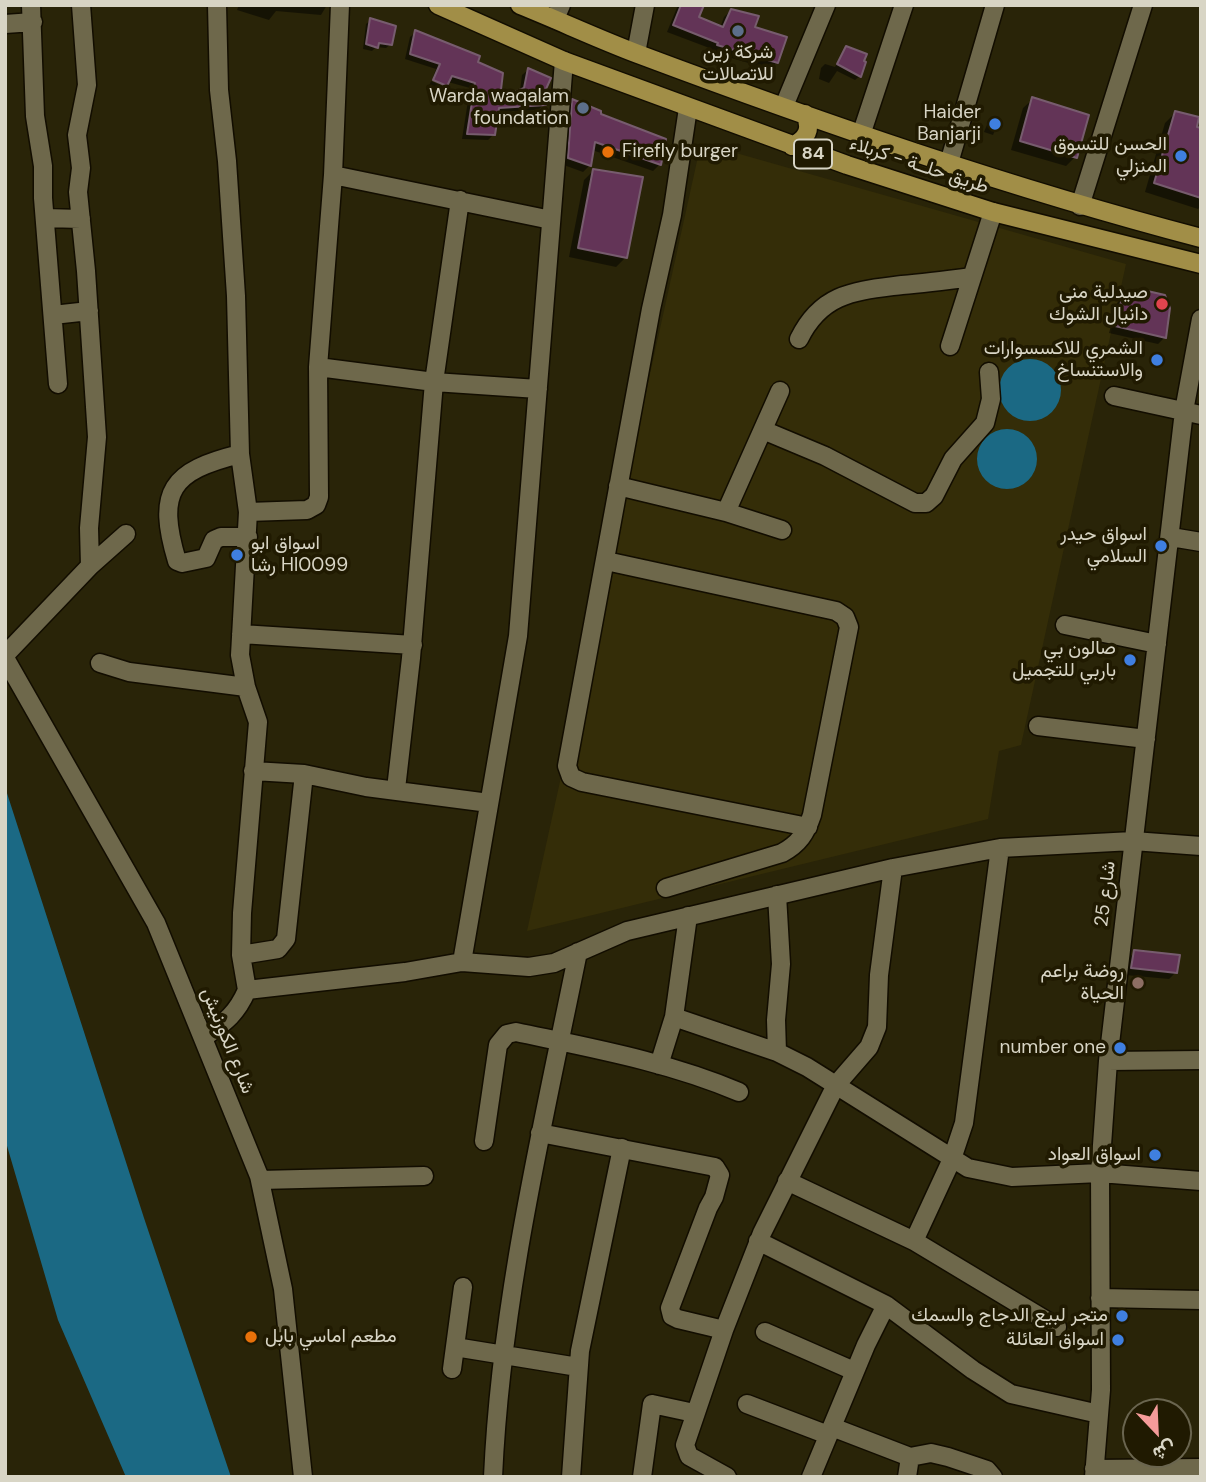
<!DOCTYPE html>
<html>
<head>
<meta charset="utf-8">
<style>
	body { margin:0 }
	#map { position:relative; width:1206px; height:1482px; overflow:hidden; background:#292408; font-family:"DM Sans",Vazirmatn,sans-serif }
	canvas { display:block }
	.frame { position:absolute; inset:0; border:7px solid #d8d5c5; pointer-events:none }
	.north { position:absolute; left:1122px; top:1398px; width:70px; height:70px; box-sizing:border-box; background:#201a01; border:2px solid #6a654f; border-radius:50%; rotate:157deg; font-size:19px; font-weight:700; line-height:28px; text-align:center; color:#d8d5c5 }
	.north::after { content:''; display:block; margin:auto; width:24px; height:32px; background:#f59b9a; clip-path:polygon(50% 0,100% 100%,50% 72%,0 100%) }
</style>
</head>
<body>
<div id="map">
<canvas width="1206" height="1482"></canvas>
<div class="frame"></div>
<div class="north">ش</div>
</div>
<script>
const context = document.querySelector('canvas').getContext('2d');
context.lineJoin = 'round';
function paint(path, color) { context.fillStyle = color; context.fill(path, 'evenodd'); }
function stroke(path, color, width, dash) { context.strokeStyle = color; context.lineWidth = width; context.lineCap = dash ? 'butt' : 'round'; context.setLineDash(dash || []); context.stroke(path); }
function label(font, color, halo, rows, align = 'center') {
  context.font = font + ' "DM Sans",Vazirmatn,sans-serif'; context.lineWidth = 7; context.setLineDash([]); context.textBaseline = 'middle'; context.strokeStyle = halo; context.fillStyle = color; for (const [text, x, y, turn = 0] of rows) {
    context.save(); context.translate(x, y); context.rotate((+turn || 0) * Math.PI / 180); context.textAlign = isNaN(turn) ? turn : align; if (halo) context.strokeText(text, 0, 0); context.fillText(text, 0, 0); context.restore();
  }
}
const built = new Path2D(`
	M701 143 1126 264 1021 745 999 751 988 819 527 931Z`);
const water = new Path2D(`
	M999 390a31 31 0 1 1 62 0a31 31 0 1 1-62 0Z
	M977 459a30 30 0 1 1 60 0a30 30 0 1 1-60 0Z
	M5 787 144 1218 231 1477H126L58 1320 5 1139Z`);
const shadow = new Path2D(`
	M239 5H327L321 15 276 11 269 20 237 10Z
	M678 5H702L697 18 720 28 724 17 731 10 753 28 785 39 776 63 769 69 711 52 712 49 667 32Z
	M371 20 391 44 386 48 376 47 372 51 363 49 366 24Z
	M416 32 476 62 498 100 520 91 522 75 528 70 544 89V104L538 110 496 112 493 135 488 140 462 139 470 88 448 82 446 84 433 77 436 69 405 59 410 37Z
	M846 48 860 76 855 80 837 71 829 83 819 79 821 68 825 64 835 67Z
	M431 81 444 87 440 91 429 86Z
	M1033 99 1075 157 1066 166 1011 150 1023 108Z
	M573 102 599 115 660 164 653 171 592 150 590 165 583 172 561 164 566 108Z
	M1175 113 1195 128 1201 130V206L1198 209 1145 192 1165 123Z
	M989 120 998 123 993 135 984 132Z
	M594 170 626 257 616 267 569 257 584 180Z
	M1144 292 1165 337 1158 344 1109 333 1117 303 1124 296 1138 298Z
	M1135 952 1176 972 1169 979 1125 975 1128 959Z`);
const building = new Path2D(`
	M681 5H704L699 17 723 27 731 9 759 16 755 27 787 37 778 63 717 45 718 43 673 25Z
	M370 18 396 26 392 45 379 43 378 48 366 44Z
	M415 30 480 56 478 62 503 73 500 98 524 88 528 68 551 78 546 89V105L499 108 495 135 467 134 475 83 452 76 447 86 433 80 440 64 410 54Z
	M846 46 867 54 864 61 866 62 861 77 837 64Z
	M1032 97 1089 115 1077 158 1020 141Z
	M572 99 601 111V114L666 139 661 165 595 142 591 166 568 158Z
	M1175 111 1199 117 1197 127 1201 128V198L1154 183Z
	M593 169 643 177 627 258 578 248Z
	M1143 290 1165 295 1170 308 1166 338 1115 326 1123 294 1141 297Z
	M1134 950 1180 955 1177 973 1131 968Z`);
const minor = new Path2D(`
	M31 5 35 116 43 166V198L58 384
	M81 5 87 85 77 135 81 168 78 192 86 271 97 437 89 528 90 566
	M217 5 219 90 227 161 236 296 240 454 248 512 240 655 246 687 258 722 242 913 241 955 247 990
	M555 19 561 5
	M5 24 33 22
	M636 53 645 5
	M784 106 826 5
	M688 108 672 215 651 309 567 766 571 777 582 782 808 827
	M861 135 904 5
	M949 163 995 5
	M333 175 551 220
	M1080 206 1143 5
	M45 218 81 219
	M53 315 89 311
	M799 339C822 292 856 291 902 285 926 283 949 280 972 277
	M950 346 993 212
	M318 367 434 382 538 389
	M1114 396 1201 415
	M763 430 825 456 915 503H926L934 496 953 459 985 423 991 399 989 372
	M240 454C171 471 156 491 177 561L182 563 206 558 214 540 221 537H248
	M618 486 726 512 782 530
	M248 512 307 510 316 505 319 497 318 367 333 175 340 5
	M726 512 780 391
	M1171 537 1201 542
	M606 561 836 611 845 617 849 627 812 815C806 833 799 844 782 853L666 888
	M1065 625 1157 644
	M241 634 413 645
	M5 655 90 566 126 534
	M5 658 156 923 259 1176 283 1289 303 1477
	M100 663 129 672 246 687
	M1038 726 1146 739
	M253 771 304 774 366 787 489 803
	M396 789 411 658 434 382 460 200
	M241 955 278 949 286 939 304 774
	M462 962 518 636 564 61
	M674 1017 777 1052 807 1067 968 1168 1012 1177 1100 1173 1201 1181
	M203 1038C225 1022 236 1015 247 990L405 972 462 962 529 967 554 963 627 931 893 868 1000 848 1133 841 1201 846
	M777 1052 776 1020 781 964 777 895
	M1108 1061 1201 1060
	M659 1065 674 1017 688 916
	M540 1133 715 1167 720 1175 714 1197 708 1208 670 1308 672 1316 678 1319 724 1330
	M484 1141 498 1045 507 1034 516 1032C591 1048 669 1062 739 1092
	M260 1180 424 1176
	M787 1181 914 1241 1057 1327
	M758 1241 886 1305 973 1370 1011 1394 1099 1414
	M914 1241 952 1159 964 1123 1000 848
	M1100 1298 1201 1300
	M765 1332 854 1371
	M455 1347 578 1367
	M452 1369 463 1287
	M747 1404 828 1435
	M832 1427 910 1457 931 1453 948 1457 987 1470 993 1477
	M1094 1469 1201 1468
	M493 1477C501 1299 543 1125 578 952
	M571 1477 580 1351 622 1148
	M642 1477 652 1404 694 1413
	M727 1477 689 1456 685 1445 724 1330 762 1233 836 1085 869 1047 877 1027 879 975 893 868
	M811 1477 866 1345 886 1305
	M907 1477 910 1457
	M1094 1477 1101 1390 1100 1173 1108 1061 1184 411 1201 319`);
const major = new Path2D(`
	M438 5 564 61 847 165 993 212 1201 264
	M520 5C560 21 598 39 638 54 822 123 1010 188 1201 238
	M792 146C807 139 812 129 805 114`);
const markers = [
	[738,31,7,"#5c6f8a"],
	[583,108,7,"#5c6f8a"],
	[995,124,7,"#3f7fe0"],
	[608,152,7,"#e8710a"],
	[1181,156,7,"#3f7fe0"],
	[1162,304,7,"#e0444e"],
	[1157,360,7,"#3f7fe0"],
	[1161,546,7,"#3f7fe0"],
	[237,555,7,"#3f7fe0"],
	[1130,660,7,"#3f7fe0"],
	[1138,983,7,"#8d6e63"],
	[1120,1048,7,"#3f7fe0"],
	[1155,1155,7,"#3f7fe0"],
	[1122,1316,7,"#3f7fe0"],
	[251,1337,7,"#e8710a"],
	[1118,1340,7,"#3f7fe0"]
];
const shields = [
	[813,154,38]
];
const shieldNames = [
	["84",813,154]
];
const poiNames = [
	["شركة زين",738,53,"center"],
	["للاتصالات",738,75,"center"],
	["Warda waqalam",569,97],
	["foundation",569,119],
	["Haider",981,113],
	["Banjarji",981,135],
	["الحسن للتسوق",1167,145],
	["المنزلي",1167,167],
	["Firefly burger",622,152,"left"],
	["صيدلية منى",1148,293],
	["دانيال الشوك",1148,315],
	["الشمري للاكسسوارات",1143,349],
	["والاستنساخ",1143,371],
	["اسواق حيدر",1147,535],
	["السلامي",1147,557],
	["اسواق ابو",251,544,"left"],
	["رشا Hl0099",251,566,"left"],
	["صالون بي",1116,649],
	["باربي للتجميل",1116,671],
	["روضة براعم",1124,972],
	["الحياة",1124,994],
	["number one",1106,1048],
	["اسواق العواد",1141,1155],
	["متجر لبيع الدجاج والسمك",1108,1316],
	["مطعم اماسي بابل",265,1337,"left"],
	["اسواق العائلة",1104,1340]
];
const streetNames = [
	["طريق حلــة - كربلاء",919,166,18],
	["شارع 25",1106,894,-83],
	["شارع الكورنيش",227,1041,68]
];
paint(built, '#342d08');
paint(water, '#1b6984');
paint(shadow, '#0007');
paint(building, '#633457');
stroke(building, '#775c6e', 2);
stroke(minor, '#120d00', 21);
stroke(major, '#120d00', 21);
stroke(minor, '#6e684b', 18);
stroke(major, '#a18e47', 18);
for (const [x, y, r, color] of markers) { const dot = new Path2D(); dot.arc(x, y, r, 0, 2 * Math.PI); context.fillStyle = color; context.fill(dot); stroke(dot, '#201a01', 2.5); }
for (const [x, y, w] of shields) { const box = new Path2D(); box.roundRect(x - w / 2, y - 14.5, w, 29, 5); context.fillStyle = '#201a01'; context.fill(box); stroke(box, '#d8d5c5', 2); }
label('bold 18px', '#d8d5c5', null, shieldNames);
label('19px', '#d8d5c5', '#201a01', poiNames, 'right');
label('19px', '#d8d5c5', '#201a01', streetNames);
</script>
</body>
</html>
